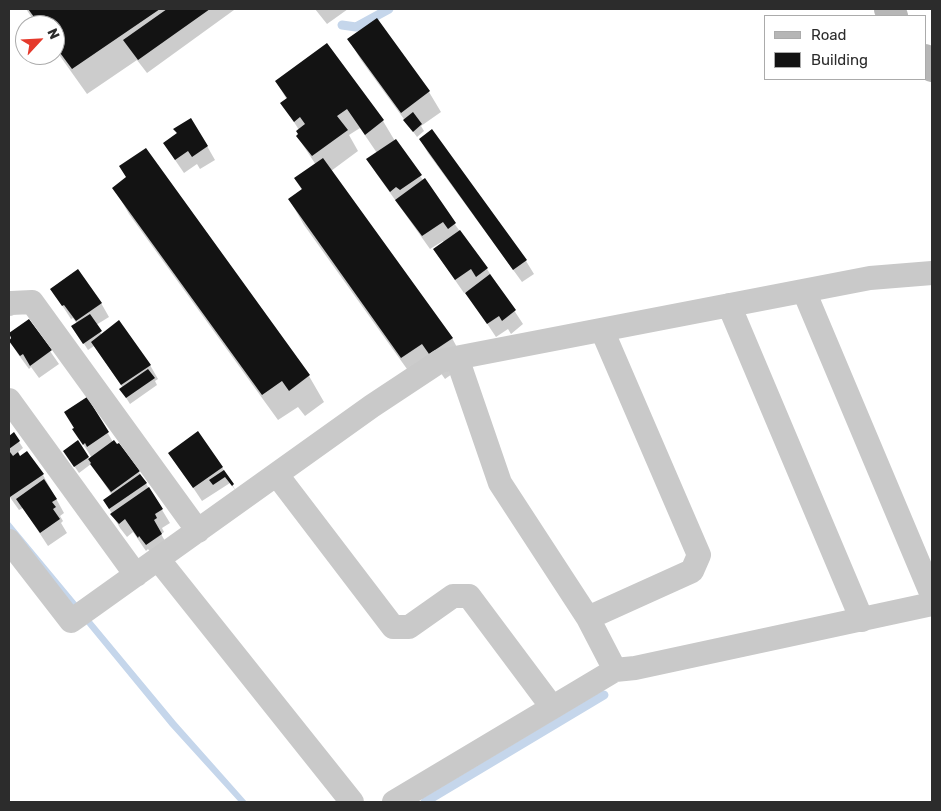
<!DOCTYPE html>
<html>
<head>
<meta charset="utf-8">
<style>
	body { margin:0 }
	#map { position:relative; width:941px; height:811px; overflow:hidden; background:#fff; font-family:Rubik,sans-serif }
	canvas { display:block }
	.frame { position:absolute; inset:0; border:10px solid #2c2c2c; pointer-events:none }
	.legend { position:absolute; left:764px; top:15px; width:162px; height:65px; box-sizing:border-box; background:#fff; border:1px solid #ababab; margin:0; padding:6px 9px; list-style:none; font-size:15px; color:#2c2c2c }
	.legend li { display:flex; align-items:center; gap:10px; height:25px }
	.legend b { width:25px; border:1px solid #ababab }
	.north { position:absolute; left:15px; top:15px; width:50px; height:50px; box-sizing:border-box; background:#fff; border:1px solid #ababab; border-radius:50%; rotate:65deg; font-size:14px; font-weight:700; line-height:20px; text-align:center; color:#2c2c2c }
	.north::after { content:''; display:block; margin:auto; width:18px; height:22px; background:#e53a2c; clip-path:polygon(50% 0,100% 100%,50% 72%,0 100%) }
</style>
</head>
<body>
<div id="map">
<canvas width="941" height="811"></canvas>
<div class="frame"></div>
<ul class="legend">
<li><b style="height:6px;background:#b6b6b6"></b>Road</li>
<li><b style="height:14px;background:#131313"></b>Building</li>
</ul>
<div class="north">N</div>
</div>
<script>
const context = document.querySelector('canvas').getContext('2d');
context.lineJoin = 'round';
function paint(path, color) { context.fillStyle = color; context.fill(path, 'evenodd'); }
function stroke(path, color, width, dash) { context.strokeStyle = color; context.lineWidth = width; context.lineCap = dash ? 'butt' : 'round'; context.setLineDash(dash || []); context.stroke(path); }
const water = new Path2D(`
	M9 521 176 722 247 802H239L170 726 9 530Z`);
const shadow = new Path2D(`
	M26 9H234V10L147 73 137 60 87 94 55 49V25H37Z
	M315 9H348L327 24Z
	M377 20 429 92 441 112 421 126 424 131 417 137 361 60 349 40Z
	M326 45 383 121 395 141 487 269 523 324 511 334 508 329 496 337 466 292 464 293 434 250 444 243 443 241 430 249 376 173 368 159 377 153 360 128 349 135 358 151 331 171 452 338 466 364 445 379 438 369 417 383 304 225 289 199 302 190 295 179 316 165 297 136 300 134 299 130 282 103 287 100 276 81Z
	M175 129 207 146 215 160 200 169 197 164 184 173 173 157 177 134Z
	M420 139 526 261 534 274 522 282 428 153Z
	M114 188 309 376 324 402 305 416 298 407 278 420 129 214Z
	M52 290 101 303 109 317 96 325 102 335 150 365 158 379 155 381 157 385 130 404 125 396 123 388 94 346 88 350 77 333V324L73 318 71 319Z
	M29 321 59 364 39 378 31 367 29 369 18 354 10 341Z
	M87 398 113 442 139 472 170 523 162 528 164 532 161 534 169 548 155 558 148 549 146 551 133 532 127 537 120 528 108 507 112 495 91 464 79 473 68 457 77 442 89 460 92 458 74 430Z
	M14 434 23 448 17 453 20 458 43 475 64 513 60 516 63 521 61 523 67 533 48 546 23 508 19 510 9 496V438Z
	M170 453 222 467 236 491 230 483 202 501Z`);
const stream = new Path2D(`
	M342 25 356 27 389 9
	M425 802 604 695`);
const building = new Path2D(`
	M28 9H160L72 69 55 46V25H40Z
	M167 9H210L138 60 123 40Z
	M377 18 430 91 401 113 347 39Z
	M327 43 384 120 365 135 347 109 337 116 348 130 312 156 296 136 298 134 296 131 305 124 300 117 294 122 280 103 287 98 275 81Z
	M413 112 422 124 413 132 403 120Z
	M191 118 208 146 192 157 188 151 175 160 163 143 177 133 173 129Z
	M432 129 527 260 513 270 419 139Z
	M396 139 422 175 400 190 396 187 390 192 366 159Z
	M146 148 310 375 289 391 282 381 262 395 112 188 126 177 119 166Z
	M323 158 453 338 429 354 422 344 401 358 288 199 302 189 294 178Z
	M425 178 456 223 448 229 443 222 422 236 395 200Z
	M460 230 488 268 476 277 471 269 455 280 433 249Z
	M78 269 102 303 76 321 64 305 62 306 50 289Z
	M490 274 516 310 502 321 499 316 487 324 465 293Z
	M90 314 102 331 83 344 71 326Z
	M29 319 52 350 30 366 23 354 20 356 9 341 11 338 9 333Z
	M119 320 151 365 121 385 91 342Z
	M148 369 155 378 126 398 119 389Z
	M87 397 109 432 87 447 85 443 83 445 72 429 74 428 64 412Z
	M198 431 223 467 193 488 168 453Z
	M14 432 20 441 9 449V436Z
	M78 440 89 457 74 467 63 451Z
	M114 440 117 444 119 443 140 471 111 492 90 464 91 463 88 459Z
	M27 451 44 474 10 497 9 495V453L10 452 13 456 18 452 20 456Z
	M224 470 234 484 232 486 225 477 213 485 209 480Z
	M140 474 147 483 109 509 103 500Z
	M44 479 57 499 52 502 56 507 53 509 60 519 40 533 16 499Z
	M149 487 163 509 155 514 157 518 154 520 162 534 146 545 139 536 138 538 125 519 119 524 110 514Z`);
const street = new Path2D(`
	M804 291 932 595
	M9 304 11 303 32 302 198 531
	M729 305 862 620
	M457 358 500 483 588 618 615 670
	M9 400 136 575
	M277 475 393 627H409L453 596H469L552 707
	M9 541 71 621 372 406 440 361 870 278 932 273
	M158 559 352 802
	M588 618 692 571 699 555 602 330
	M394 802 615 670 635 668 932 604`);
const secondary = new Path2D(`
	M888 9 894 16
	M925 58 932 68`);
paint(water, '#c5d6eb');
paint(shadow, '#0003');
stroke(stream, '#c5d6eb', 9);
paint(building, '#131313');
stroke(street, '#c9c9c9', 24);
stroke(secondary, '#b6b6b6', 28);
</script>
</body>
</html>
